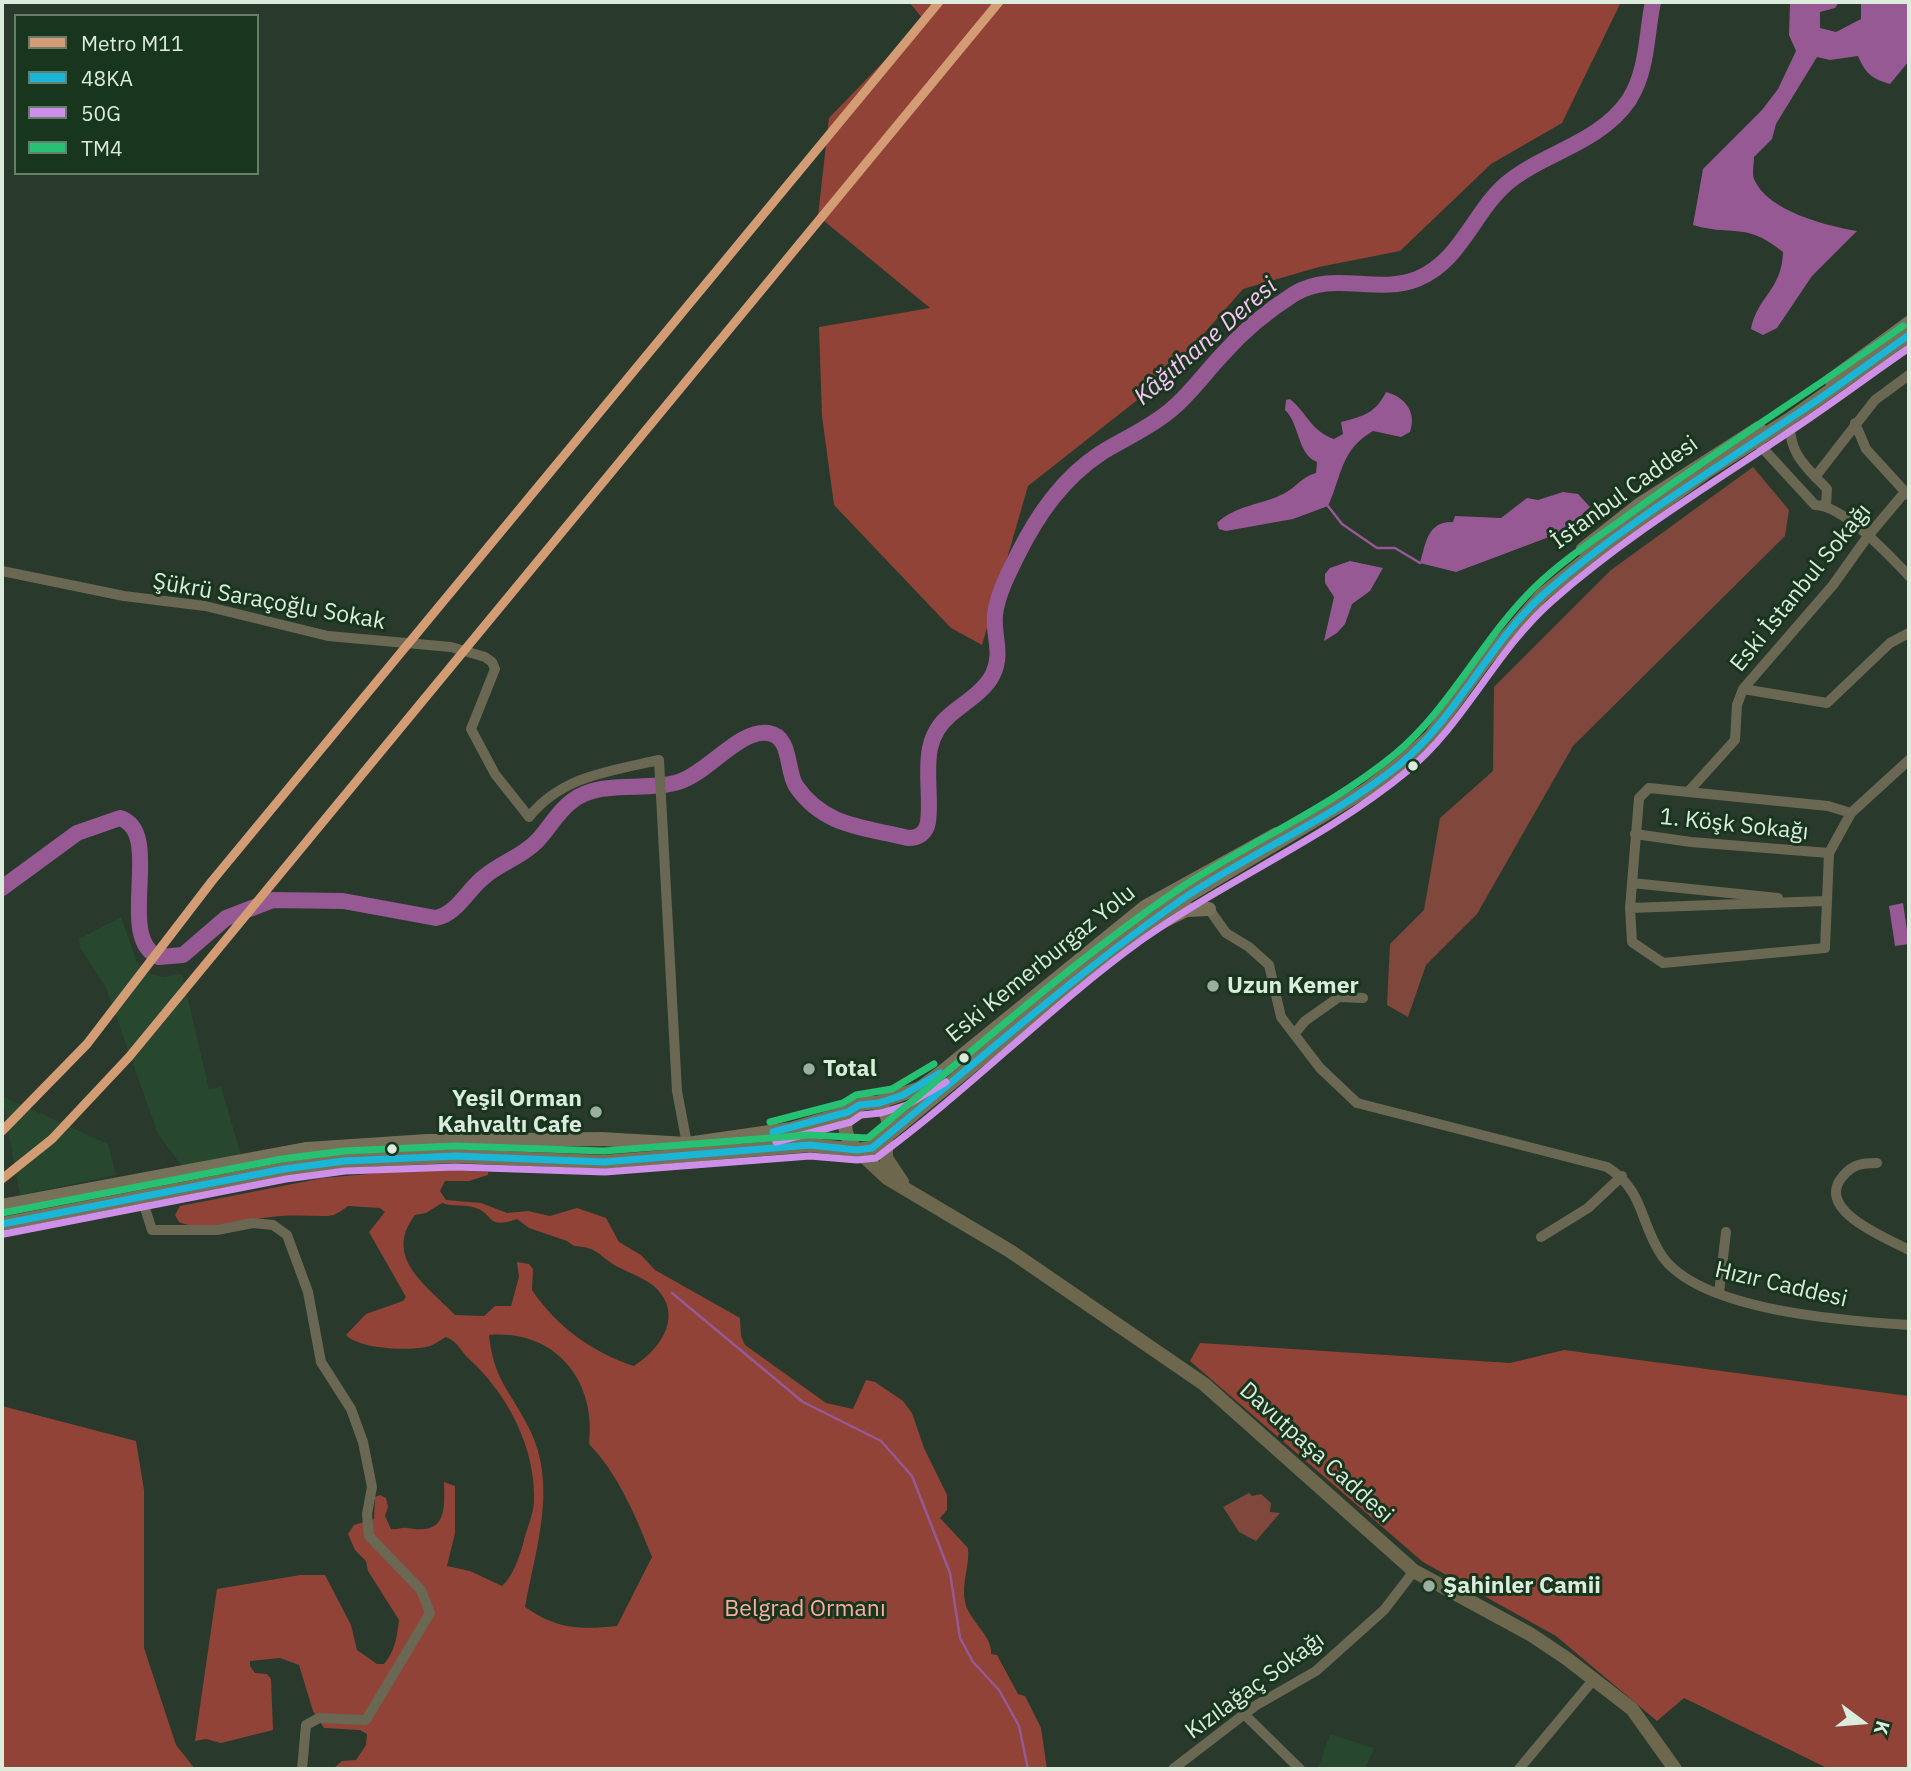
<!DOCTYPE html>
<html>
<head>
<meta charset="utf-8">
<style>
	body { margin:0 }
	#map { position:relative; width:1911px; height:1771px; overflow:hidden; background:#29392c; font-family:"IBM Plex Sans",sans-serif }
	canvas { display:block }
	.frame { position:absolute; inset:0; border:4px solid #dbecdd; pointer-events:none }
	.legend { position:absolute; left:14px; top:14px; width:245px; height:161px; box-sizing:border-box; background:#18351e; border:2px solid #667e6a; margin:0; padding:9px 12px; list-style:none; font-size:21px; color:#dbecdd }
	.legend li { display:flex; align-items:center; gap:14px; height:35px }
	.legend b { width:35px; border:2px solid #667e6a }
	.north { position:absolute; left:1827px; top:1687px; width:70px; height:70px; -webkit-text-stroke:5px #18351e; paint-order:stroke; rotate:106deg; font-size:19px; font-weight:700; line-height:28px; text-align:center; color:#dbecdd }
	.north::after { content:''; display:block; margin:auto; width:24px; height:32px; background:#dbecdd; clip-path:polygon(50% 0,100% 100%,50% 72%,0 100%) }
</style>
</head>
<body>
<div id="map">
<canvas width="1911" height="1771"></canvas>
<div class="frame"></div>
<ul class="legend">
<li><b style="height:9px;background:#d39c74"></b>Metro M11</li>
<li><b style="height:9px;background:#1ab6d8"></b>48KA</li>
<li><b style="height:9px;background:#ce8fe9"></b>50G</li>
<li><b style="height:9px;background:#26c172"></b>TM4</li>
</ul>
<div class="north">K</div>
</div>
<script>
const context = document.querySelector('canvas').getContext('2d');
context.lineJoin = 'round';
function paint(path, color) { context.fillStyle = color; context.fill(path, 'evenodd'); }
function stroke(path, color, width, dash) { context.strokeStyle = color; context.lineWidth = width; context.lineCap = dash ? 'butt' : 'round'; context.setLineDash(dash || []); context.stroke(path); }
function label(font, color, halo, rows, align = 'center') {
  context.font = font + ' "IBM Plex Sans",sans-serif'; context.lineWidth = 6; context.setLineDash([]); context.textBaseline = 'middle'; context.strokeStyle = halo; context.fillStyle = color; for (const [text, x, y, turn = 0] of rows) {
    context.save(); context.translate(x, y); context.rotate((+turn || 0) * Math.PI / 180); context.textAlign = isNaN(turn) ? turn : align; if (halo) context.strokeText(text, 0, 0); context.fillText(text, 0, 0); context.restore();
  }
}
const built = new Path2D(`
	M121 917 136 960 147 973 163 977 182 974 209 1089 221 1087 242 1158 186 1171 158 1134 106 988 80 947 79 939Z
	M2 1096 108 1144 116 1175 20 1195Z
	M1330 1734 1374 1748 1365 1769H1318Z`);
const green = new Path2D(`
	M1753 467 1789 510 1785 536 1573 746 1477 914 1426 965 1408 1017 1387 1005 1390 944 1424 910 1440 818 1493 771 1494 687 1611 570Z
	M1249 1493 1252 1496 1261 1494 1271 1503 1270 1512 1280 1513 1256 1541 1239 1532 1223 1507Z`);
const forest = new Path2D(`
	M909 2H1621L1562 123 1491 164 1400 251 1319 267 1243 289 1164 379 1028 486 982 645 951 628 834 505 822 416 819 327 930 308 818 216 829 118 924 20Z
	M424 1169 488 1172V1175L469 1181H445L440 1191 446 1200 481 1203 507 1213 528 1211 550 1216 577 1208 606 1218 619 1242 641 1255 655 1270 740 1318 741 1336 745 1345 826 1403 853 1409 866 1380 875 1382 903 1401 912 1413 924 1448 947 1495V1510L940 1518 968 1548C970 1566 961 1583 965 1602 969 1621 993 1636 991 1654L997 1655 1018 1694 1025 1696 1041 1728 1047 1769H333L342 1761 356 1760 366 1745 367 1734 360 1730 324 1728 313 1711 299 1665 280 1658 250 1661V1666L255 1673 267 1674 271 1679 273 1730 221 1743 206 1739 195 1741 217 1589 300 1575H325L351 1625 357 1650 377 1664H384C395 1651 397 1637 399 1620L368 1571 366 1561 355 1550 348 1534 354 1525 374 1519 375 1497 380 1495 386 1498 388 1507 385 1516 391 1529C396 1530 403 1527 407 1528 445 1535 445 1514 444 1482L455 1486V1533L447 1566 470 1571 502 1586C513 1576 519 1558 523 1544 526 1530 533 1516 534 1502 536 1449 508 1394 469 1359 460 1350 458 1342 446 1337 440 1340 433 1346 426 1347 408 1351 359 1349 346 1335L366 1314 403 1301 406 1297 369 1232 385 1212 380 1208 348 1206C341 1211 334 1217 324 1216 310 1216 296 1215 281 1216 255 1217 201 1233 179 1222L175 1215 180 1206 323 1178ZM442 1203C454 1207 465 1204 476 1208 494 1214 486 1230 517 1219L529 1228 567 1241 574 1246C597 1247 598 1255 616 1266 629 1273 648 1279 658 1290 683 1318 659 1350 634 1366 593 1353 556 1326 532 1290L533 1269 529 1264 517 1262 519 1277 511 1306H495L484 1316 455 1315C428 1286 382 1258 415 1215L426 1213ZM489 1335C555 1329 597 1381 589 1444 619 1475 636 1517 652 1557L617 1626C579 1630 557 1629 525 1607 536 1547 558 1485 529 1428 510 1390 494 1381 489 1335Z
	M1200 1343 1510 1363 1564 1350 1909 1396V1769H1829L1684 1698 1657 1721 1556 1636 1423 1562 1190 1361Z
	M2 1406 136 1441 144 1490V1648L176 1745 195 1769H2Z`);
const water = new Path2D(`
	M1790 2H1839L1835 8 1820 12V28L1836 32 1861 19V2H1909V61L1890 84C1871 78 1866 74 1858 56L1830 60 1817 57 1776 124 1772 139 1754 157C1754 163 1752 173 1754 179 1767 211 1827 226 1857 231L1812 276 1777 328 1763 335 1751 329C1757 297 1782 290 1783 252 1745 221 1734 237 1693 225L1703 169 1762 110 1778 89 1796 51 1789 35Z
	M1386 392C1405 397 1417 412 1410 432L1401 437 1373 431C1340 450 1342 476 1328 506L1293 519 1226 531 1219 529 1217 523C1236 505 1261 505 1283 494 1296 488 1301 477 1316 473L1317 462C1297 454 1300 424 1285 410L1286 400 1290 399C1307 413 1311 431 1334 439L1343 434 1341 422C1363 416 1375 414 1386 392Z
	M1563 492 1578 494 1590 507 1565 531 1456 572 1420 563C1426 542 1428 521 1453 522L1455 516 1501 518 1527 498 1538 500Z
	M1350 561 1383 568 1370 591 1352 604 1345 624 1337 633 1324 641 1334 597 1325 583V574L1330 568Z
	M1903 903 1909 944 1895 946 1889 906Z`);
const stream = new Path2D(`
	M1328 506 1342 524 1377 548H1395L1420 563
	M672 1293 803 1402 881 1441 912 1476 950 1573 960 1638 973 1662 999 1690 1019 1726 1028 1769`);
const river = new Path2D(`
	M2 888 77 833 120 818C165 832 114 939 159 957L183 955 226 918 273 900 343 901 436 918C457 914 468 889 484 877 500 863 522 857 537 841 549 829 557 812 572 801 602 778 648 793 681 781 708 772 740 729 768 733 792 736 786 771 796 786 824 827 864 827 908 838 919 838 926 833 928 822 933 785 916 743 950 715 964 703 985 691 993 674 1003 653 993 636 995 615 997 595 1009 572 1018 554 1038 514 1063 478 1101 453 1125 438 1150 428 1172 409 1191 393 1204 374 1221 356 1242 332 1267 311 1294 294 1333 270 1376 295 1417 279 1461 261 1473 213 1506 184 1544 152 1599 144 1629 100 1648 70 1646 35 1653 2`);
const street = new Path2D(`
	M1790 419C1788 453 1805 466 1827 489L1826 505
	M1855 423 1866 449 1908 495
	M1756 441 1815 505C1843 505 1890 556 1909 576
	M1815 477 1875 400 1909 375
	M1905 492 1868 536 1833 585 1743 689 1737 705 1735 740 1688 792 1649 788 1639 798 1630 908 1632 942 1663 963 1825 948 1829 853 1851 813 1909 760
	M2 571 124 596 205 606 328 636 451 647 485 657 492 662 495 669 471 729 495 774 529 817C562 776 610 771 659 760L677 1091 687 1144
	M1743 689 1827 703 1890 643 1909 633
	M1688 792 1828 806 1851 813
	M1635 834 1691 842 1829 853
	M1632 883 1778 898
	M1630 908 1825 901
	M1209 909 1226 933 1249 947 1269 965 1281 1017 1320 1068 1357 1103 1607 1167C1645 1191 1639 1222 1662 1256 1700 1311 1846 1321 1909 1325
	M1295 1033 1305 1021 1339 997 1363 998
	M1877 1163C1862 1163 1853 1164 1843 1176 1813 1210 1887 1238 1909 1250
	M141 1196 152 1230H217L253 1223 273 1225 287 1235 308 1292 321 1362 351 1409 363 1442 372 1487 367 1514 369 1536 421 1590 430 1613 366 1720 319 1718 306 1725 302 1769
	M1541 1237 1588 1208 1622 1176
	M1719 1293 1726 1232
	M1244 1714 1300 1769
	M1173 1769 1255 1706 1316 1671 1384 1610 1414 1571
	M1519 1769 1594 1679`);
const secondary = new Path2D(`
	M886 1140V1158L902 1182
	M857 1150 887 1178 1010 1251 1204 1384 1414 1571 1530 1634 1566 1658 1632 1709 1675 1769`);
const primary = new Path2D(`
	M1831 380 1909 323
	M1583 549 1639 505 1759 428
	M1154 926 1186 910 1209 909
	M877 1103 920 1088 947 1068 1145 907 1277 834
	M857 1150C835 1129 845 1099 877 1103 889 1113 891 1125 886 1140
	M2 1206 307 1149 427 1141 601 1139 687 1144 791 1129 848 1112
	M2 1224 284 1169 344 1161 455 1156 604 1162 810 1145 857 1150 872 1148 1134 933 1189 895 1366 790 1401 763 1430 737 1485 661 1542 595 1593 554 1706 472 1790 419 1909 335`);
const bus1 = new Path2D(`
	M773 1132 848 1112 859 1105 879 1103 903 1095 940 1073
	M2 1224 284 1169 344 1161 455 1156 604 1162 810 1145 857 1150 872 1148C975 1064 1075 974 1184 898 1254 851 1333 818 1399 765 1458 717 1488 643 1545 593 1620 527 1706 475 1789 419 1830 393 1869 363 1909 335`);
const bus2 = new Path2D(`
	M776 1142 851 1122 861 1115 881 1113 907 1105 946 1082
	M4 1234 286 1179 345 1171 455 1167 605 1172 810 1156 857 1160 876 1158C969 1090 1050 1006 1143 939 1228 879 1326 838 1406 772 1465 724 1495 651 1552 601 1627 535 1713 483 1795 428 1834 402 1871 374 1909 348`);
const bus3 = new Path2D(`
	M770 1122 843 1103 856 1095 892 1089 934 1064
	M2 1213 282 1159 344 1151 455 1146 604 1151 809 1135 868 1138C970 1054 1070 963 1179 889 1249 842 1328 809 1394 755 1450 709 1482 639 1534 588 1564 559 1601 535 1634 511 1722 447 1814 389 1903 326`);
const metro1 = new Path2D(`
	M2 1131 87 1044 212 881 939 2
	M2 1179 52 1139 129 1057 999 2`);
const markers = [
	[1413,766,6,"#dbecdd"],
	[1213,986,7,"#9dad9f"],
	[964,1058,6,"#dbecdd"],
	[809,1069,7,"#9dad9f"],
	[596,1112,7,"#9dad9f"],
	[392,1149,6,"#dbecdd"],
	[1429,1586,7,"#9dad9f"]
];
const streetNames = [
	["İstanbul Caddesi",1625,493,-36],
	["Eski İstanbul Sokağı",1801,588,-51],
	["Şükrü Saraçoğlu Sokak",269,602,10],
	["1. Köşk Sokağı",1734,825,6],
	["Eski Kemerburgaz Yolu",1041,964,-39],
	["Hızır Caddesi",1781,1285,13],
	["Davutpaşa Caddesi",1316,1453,42],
	["Kızılağaç Sokağı",1255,1686,-36]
];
const poiNames = [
	["Uzun Kemer",1227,986],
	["Total",823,1069],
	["Yeşil Orman",582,1099,"right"],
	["Kahvaltı Cafe",582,1125,"right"],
	["Şahinler Camii",1443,1586]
];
const parkNames = [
	["Belgrad Ormanı",805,1609]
];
const waterNames = [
	["Kâğıthane Deresi",1206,342,-41]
];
paint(built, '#27482e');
paint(green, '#80473c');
paint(forest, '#914338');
paint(water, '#965993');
stroke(stream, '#965993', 2.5);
stroke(river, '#965993', 16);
stroke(street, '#6a6753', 10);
stroke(secondary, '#6d674d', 14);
stroke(primary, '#767158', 14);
stroke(bus1, '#1ab6d8', 7);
stroke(bus2, '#ce8fe9', 7);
stroke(bus3, '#26c172', 7);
stroke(metro1, '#d39c74', 9);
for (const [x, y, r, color] of markers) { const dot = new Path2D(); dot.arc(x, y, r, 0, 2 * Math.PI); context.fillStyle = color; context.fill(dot); stroke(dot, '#18351e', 2.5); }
label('23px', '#dbecdd', '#18351e', streetNames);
label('bold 23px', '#dbecdd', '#18351e', poiNames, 'left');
label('23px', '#faada1', '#18351e', parkNames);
label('italic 24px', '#fcc3f7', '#18351e', waterNames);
</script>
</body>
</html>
